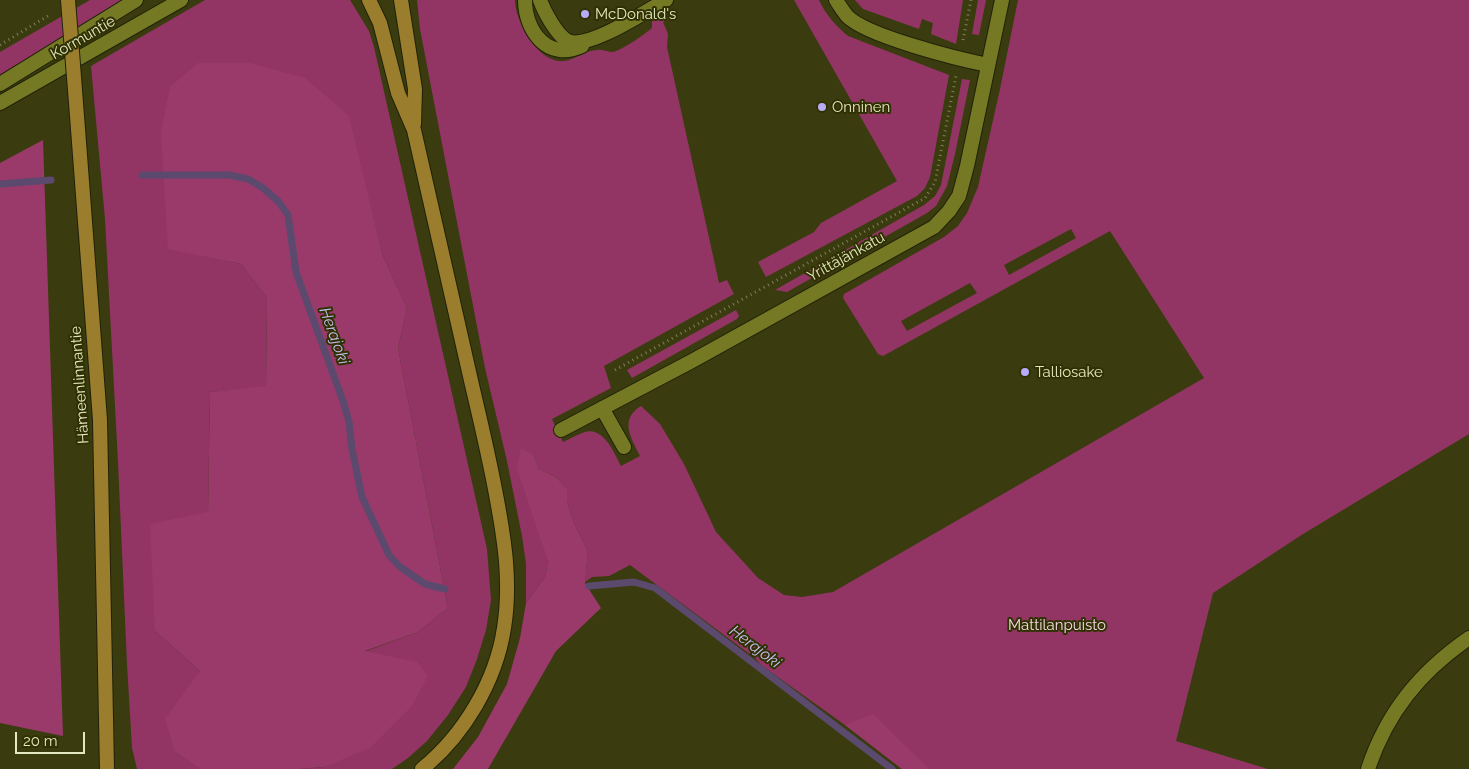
<!DOCTYPE html>
<html>
<head>
<meta charset="utf-8">
<style>
	body { margin:0 }
	#map { position:relative; width:1469px; height:769px; overflow:hidden; background:#3a3c0f; font-family:Raleway,sans-serif }
	canvas { display:block }
	.scale { position:absolute; left:15px; top:732px; width:70px; height:22px; box-sizing:border-box; border:2px solid #e4e8c0; border-top:0; padding-left:6px; font-size:15px; line-height:18px; white-space:nowrap; color:#e4e8c0; -webkit-text-stroke:4px #303103; paint-order:stroke }
</style>
</head>
<body>
<div id="map">
<canvas width="1469" height="769"></canvas>
<div class="scale">20 m</div>
</div>
<script>
const context = document.querySelector('canvas').getContext('2d');
context.lineJoin = 'round';
function paint(path, color) { context.fillStyle = color; context.fill(path, 'evenodd'); }
function stroke(path, color, width, dash) { context.strokeStyle = color; context.lineWidth = width; context.lineCap = dash ? 'butt' : 'round'; context.setLineDash(dash || []); context.stroke(path); }
function label(font, color, halo, rows, align = 'center') {
  context.font = font + ' Raleway,sans-serif'; context.lineWidth = 4; context.setLineDash([]); context.textBaseline = 'middle'; context.strokeStyle = halo; context.fillStyle = color; for (const [text, x, y, turn = 0] of rows) {
    context.save(); context.translate(x, y); context.rotate((+turn || 0) * Math.PI / 180); context.textAlign = isNaN(turn) ? turn : align; if (halo) context.strokeText(text, 0, 0); context.fillText(text, 0, 0); context.restore();
  }
}
const green = new Path2D(`
	M90 0H126L0 77V52Z
	M205 0H350L369 31 374 47 487 549 491 600 486 630 477 659 466 687 448 715 427 741 408 758 392 769H299L324 767 364 652 418 632 448 608 398 348 407 308 383 256 348 116 168 248 241 264 267 298 266 387 210 392 208 512 155 631 200 671 175 752 202 769H137L132 748 127 664 118 462 105 219 91 66Z
	M417 0H515C515 21 538 64 564 61 575 60 586 50 597 50 602 49 607 52 612 52 621 51 645 34 652 28V20L664 15 669 19 663 22 668 34 667 47 719 283 727 280 734 294 604 366 611 388 552 419 563 442C570 439 578 434 585 432 604 427 614 453 621 466L640 456C631 438 619 419 641 406L660 424 684 464 716 532 758 578 784 595 802 597 833 592 1204 378 1110 231 883 356 878 354 843 298 844 294 944 237 958 226 967 213 978 187 1000 89 1018 0H1469V434L1303 534 1213 593 1176 741 1268 769H902L845 725 761 665 755 658 630 565 609 576 592 577 585 582 588 551 574 523 567 502V488L556 477 539 469 533 454 542 542 548 562 545 577 526 603V564L522 536 507 461 485 368 420 29ZM1071 229 1076 238 1009 275 1004 265ZM970 283 977 293 907 331 901 321Z
	M794 0H819C826 15 835 25 848 36L949 75 930 177 925 188 917 196 766 277 758 262 814 232 821 223 897 181Z
	M855 0H963L956 44 931 34 933 23 922 19 919 29 863 9Z
	M978 0H986L979 35 972 34Z
	M962 79 970 80 955 154 947 186 936 206 927 213 787 292 775 290 924 205 935 196 941 185Z
	M736 310 739 316 737 319 632 378 627 370Z`);
const forest = new Path2D(`
	M198 63H250L305 78 349 116 383 256 407 308 398 348 448 608 418 632 365 651 417 662 428 676 411 707 370 748 324 767 299 769H201L175 752 165 719 200 671 155 631 150 524 208 512 210 392 266 386 267 298 241 264 168 249 161 132 170 87Z
	M43 140 63 736 0 723V163Z
	M521 449 533 454 539 469 556 477 567 488V502L574 523 588 551 585 583 601 608 556 651 488 769H453L478 737 507 684 520 638 526 603 545 577 548 562 517 468Z
	M873 714 929 769H902L845 725Z`);
const stream = new Path2D(`
	M142 175H229L248 179 263 188 278 201 288 215 296 272 343 401 349 422 352 449 362 497 389 555 399 566 425 584 445 589
	M0 184 51 180
	M589 586 634 582 655 588 892 769`);
const path = new Path2D(`
	M963 40 971 0
	M0 45 51 14
	M615 370 925 198 935 182 956 76`);
const service = new Path2D(`
	M525 0C525 31 548 62 582 46
	M540 0C544 11 557 36 568 41 588 50 646 11 666 0
	M836 0C839 5 843 11 847 16 866 36 958 59 988 65`);
const minor = new Path2D(`
	M602 408 624 447
	M561 430 692 361 934 227 949 211 959 196 967 166 1002 0
	M1368 769C1387 712 1420 672 1469 638`);
const tertiary = new Path2D(`
	M0 84 136 0
	M0 103 181 0`);
const secondary = new Path2D(`
	M369 0 380 23 398 93 414 130C434 215 453 300 472 385 481 423 490 461 497 500 505 543 511 584 504 628 496 681 464 735 422 769
	M401 0 415 89 414 124
	M78 129 100 420 107 769`);
const secondaryBridge = new Path2D(`
	M68 0 78 129`);
const markers = [
	[585,14,5,"#b8abf7"],
	[822,107,5,"#b8abf7"],
	[1025,372,5,"#b8abf7"]
];
const poiNames = [
	["McDonald's",595,14],
	["Onninen",832,107],
	["Talliosake",1035,372]
];
const streetNames = [
	["Kormuntie",83,38,-30],
	["Yrittäjänkatu",846,257,-29],
	["Hämeenlinnantie",80,385,-94]
];
const parkNames = [
	["Mattilanpuisto",1057,625]
];
const waterNames = [
	["Herajoki",334,336,70],
	["Herajoki",755,647,37]
];
paint(green, '#923565');
paint(forest, '#993a6a');
stroke(stream, '#5b4a6d', 7);
stroke(service, '#202208', 16);
stroke(minor, '#202208', 16);
stroke(tertiary, '#202208', 16);
stroke(secondary, '#202208', 16);
stroke(path, '#7e8156', 3, [1, 4]);
stroke(service, '#757924', 14);
stroke(minor, '#757924', 14);
stroke(tertiary, '#757924', 14);
stroke(secondary, '#9a7e2e', 14);
stroke(secondaryBridge, '#202208', 16, []);
stroke(secondaryBridge, '#9a7e2e', 14);
for (const [x, y, r, color] of markers) { const dot = new Path2D(); dot.arc(x, y, r, 0, 2 * Math.PI); context.fillStyle = color; context.fill(dot); stroke(dot, '#303103', 2); }
label('15px', '#e4e8c0', '#303103', poiNames, 'left');
label('15px', '#e4e8c0', '#303103', streetNames);
label('15px', '#f4d9e3', '#303103', parkNames);
label('italic 16px', '#c5beee', '#303103', waterNames);
</script>
</body>
</html>
